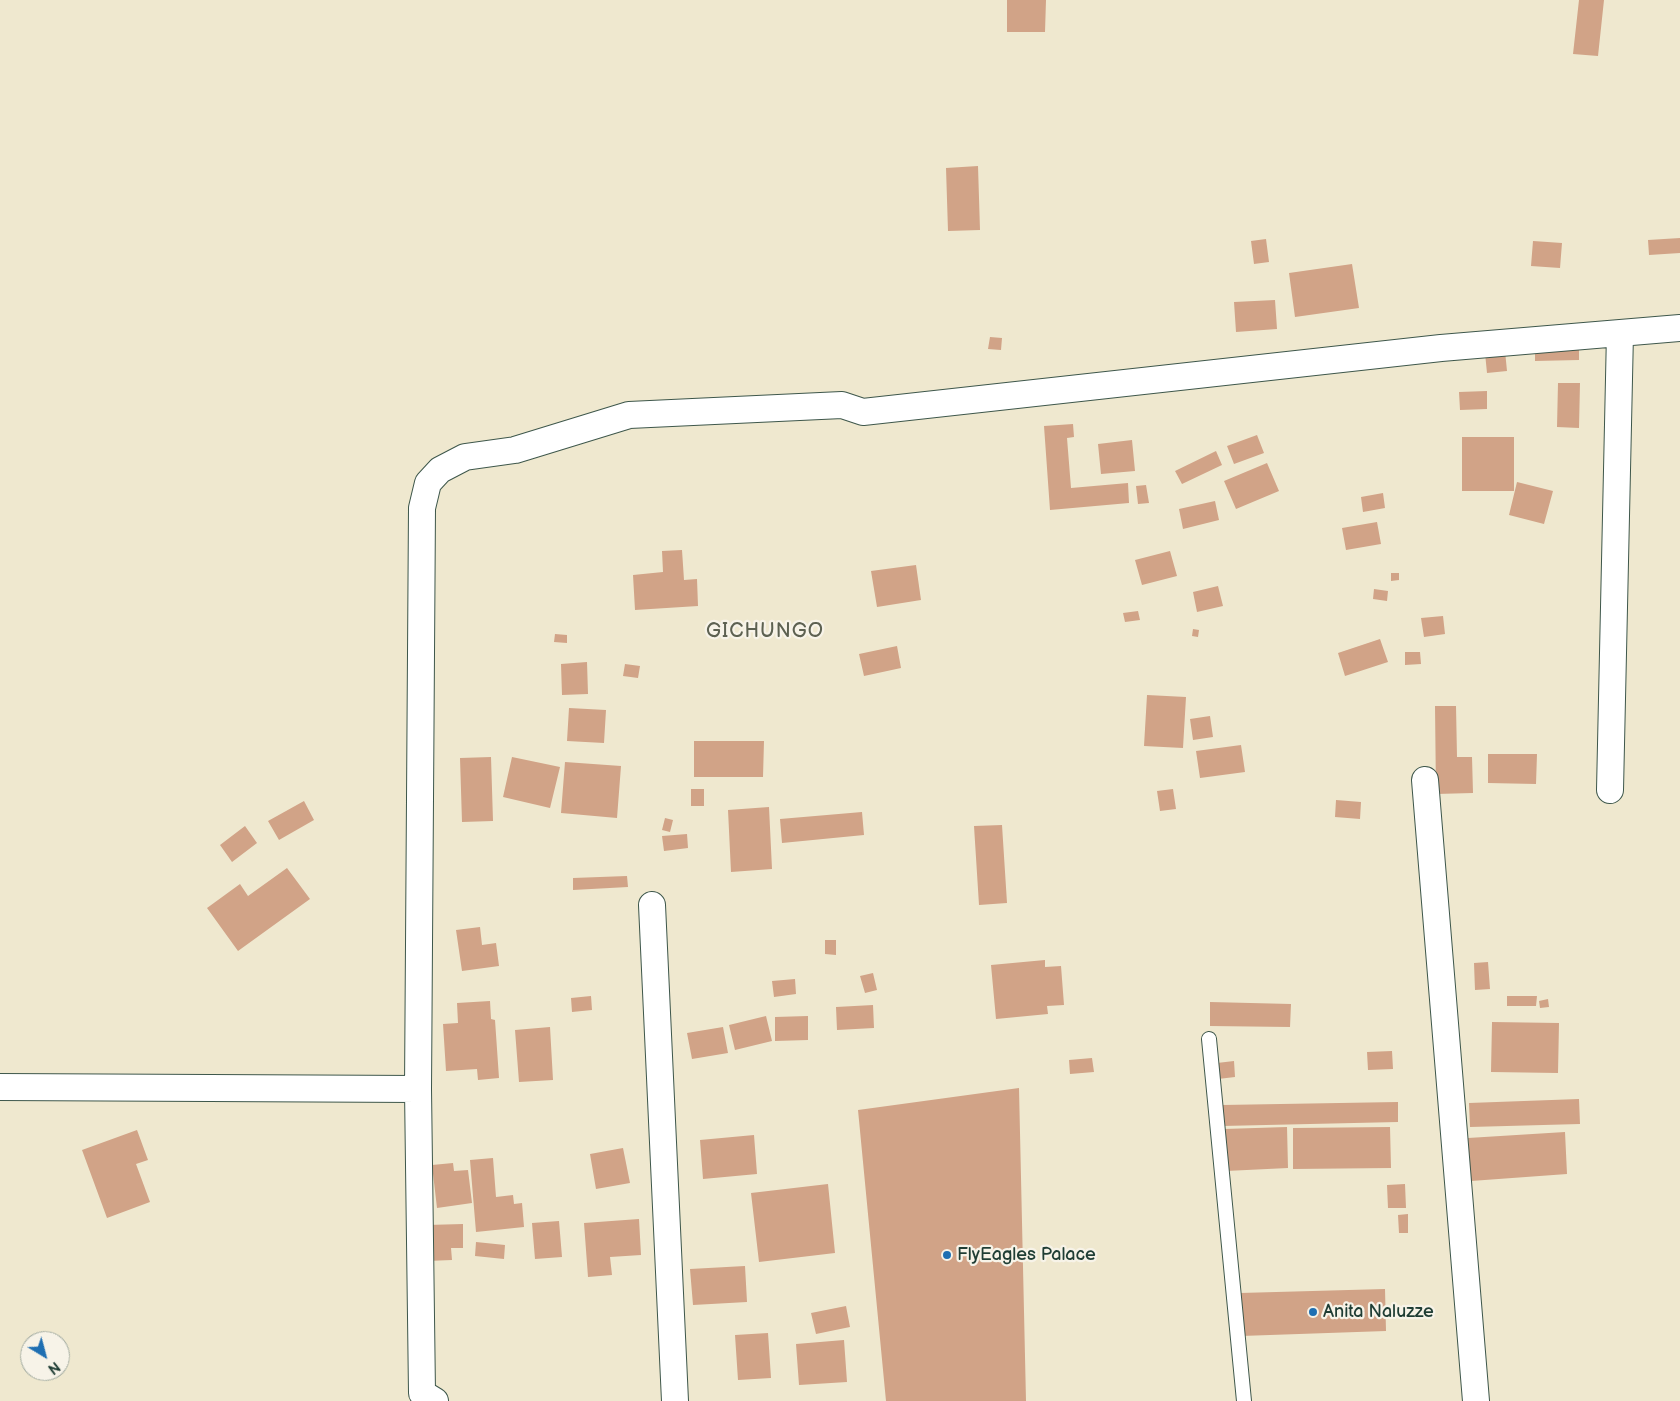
<!DOCTYPE html>
<html>
<head>
<meta charset="utf-8">
<style>
	body { margin:0 }
	#map { position:relative; width:1680px; height:1401px; overflow:hidden; background:#efe8cf; font-family:"Balsamiq Sans",sans-serif }
	canvas { display:block }
	.north { position:absolute; left:20px; top:1331px; width:50px; height:50px; box-sizing:border-box; background:#f7f3e8; border:1px solid #a1aaa0; border-radius:50%; rotate:143deg; font-size:14px; font-weight:700; line-height:20px; text-align:center; color:#1f3d34 }
	.north::after { content:''; display:block; margin:auto; width:18px; height:22px; background:#1f6fb2; clip-path:polygon(50% 0,100% 100%,50% 72%,0 100%) }
</style>
</head>
<body>
<div id="map">
<canvas width="1680" height="1401"></canvas>
<div class="north">N</div>
</div>
<script>
const context = document.querySelector('canvas').getContext('2d');
context.lineJoin = 'round';
function paint(path, color) { context.fillStyle = color; context.fill(path, 'evenodd'); }
function stroke(path, color, width, dash) { context.strokeStyle = color; context.lineWidth = width; context.lineCap = dash ? 'butt' : 'round'; context.setLineDash(dash || []); context.stroke(path); }
function label(font, color, halo, rows, align = 'center') {
  context.font = font + ' "Balsamiq Sans",sans-serif'; context.lineWidth = 4.5; context.setLineDash([]); context.textBaseline = 'middle'; context.strokeStyle = halo; context.fillStyle = color; for (const [text, x, y, turn = 0] of rows) {
    context.save(); context.translate(x, y); context.rotate((+turn || 0) * Math.PI / 180); context.textAlign = isNaN(turn) ? turn : align; if (halo) context.strokeText(text, 0, 0); context.fillText(text, 0, 0); context.restore();
  }
}
const building = new Path2D(`
	M1007 0H1046L1045 32H1007Z
	M1579 0H1604L1598 56 1573 54Z
	M978 166 980 230 948 231 946 168Z
	M1680 238V253L1649 255 1648 240Z
	M1266 239 1269 262 1254 264 1251 241Z
	M1533 241 1562 243 1560 268 1531 266Z
	M1352 264 1359 308 1295 317 1289 273Z
	M1275 300 1277 329 1236 332 1234 302Z
	M990 337 1002 338 1001 350 988 349Z
	M1579 346V360L1535 361V347Z
	M1505 351 1507 371 1487 373 1485 353Z
	M1558 383H1580L1579 428 1557 427Z
	M1487 391V409L1460 410 1459 392Z
	M1073 424 1074 437 1067 438 1071 488 1128 483 1129 503 1050 510 1044 426Z
	M1257 435 1264 453 1234 464 1227 446Z
	M1462 437H1514V491H1462Z
	M1132 440 1135 471 1101 474 1098 444Z
	M1216 451 1222 465 1182 484 1175 471Z
	M1267 463 1279 491 1236 509 1224 481Z
	M1517 482 1553 491 1544 524 1509 515Z
	M1146 485 1149 503 1138 504 1136 486Z
	M1383 493 1385 508 1363 512 1361 497Z
	M1215 501 1219 520 1183 529 1179 509Z
	M1377 522 1381 544 1346 550 1342 528Z
	M682 550 684 580 697 579 698 606 635 610 633 575 663 572 662 551Z
	M1170 551 1177 576 1142 585 1135 560Z
	M916 565 921 600 877 607 871 571Z
	M1391 573H1399V580L1391 581Z
	M1218 586 1223 606 1197 612 1193 592Z
	M1374 589 1388 591 1387 601 1373 599Z
	M1138 611 1140 620 1125 622 1123 613Z
	M1443 616 1445 634 1424 637 1421 618Z
	M1193 629 1199 630 1198 637 1192 636Z
	M555 634 567 635V643L554 642Z
	M1380 639 1388 662 1345 676 1338 653Z
	M897 646 901 668 864 676 859 654Z
	M1405 652H1420L1421 664 1405 665Z
	M587 662 588 694 562 695 561 664Z
	M625 664 640 666 638 678 623 676Z
	M1147 695 1186 697 1183 748 1144 746Z
	M1435 706H1456L1457 757H1472L1473 793 1436 794Z
	M569 708 606 710 604 743 567 741Z
	M1210 716 1213 737 1193 740 1190 719Z
	M694 741H764L763 777H694Z
	M1241 745 1245 772 1200 778 1196 751Z
	M1488 754H1537L1536 784 1488 783Z
	M491 757 493 821 462 822 460 758Z
	M512 757 560 767 550 808 503 797Z
	M565 762 621 766 617 818 561 813Z
	M691 789H704V806H691Z
	M1173 789 1176 809 1160 811 1157 791Z
	M1336 800 1361 802 1360 819 1335 817Z
	M304 801 314 820 279 840 268 821Z
	M769 807 772 869 731 872 728 810Z
	M862 812 864 835 782 843 780 819Z
	M665 818 673 820 670 832 662 830Z
	M1002 825 1007 903 979 905 974 826Z
	M245 826 257 843 232 862 220 845Z
	M687 834 688 848 664 851 662 836Z
	M287 868 310 899 238 951 207 908 240 884 248 896Z
	M627 876 628 887 573 890V878Z
	M480 927 482 945 496 943 499 966 462 971 456 930Z
	M825 940H836V955L825 954Z
	M1045 960V967L1061 966 1064 1005 1047 1006 1048 1014 996 1019 991 965Z
	M1488 962 1490 989 1475 990 1474 963Z
	M873 973 877 990 865 993 860 976Z
	M795 979 796 994 774 997 772 981Z
	M591 996 592 1010 572 1012 571 998Z
	M1507 996H1537L1536 1006H1507Z
	M1548 999 1549 1007 1540 1008 1539 1001Z
	M490 1001 491 1019 495 1020 499 1078 478 1080 477 1069 446 1071 443 1024 458 1023 457 1003Z
	M1210 1002 1291 1004 1290 1027 1210 1026Z
	M873 1005 874 1028 837 1030 836 1007Z
	M766 1016 772 1041 735 1050 729 1025Z
	M808 1016V1040L775 1041V1017Z
	M1492 1022 1559 1023 1558 1073 1491 1072Z
	M550 1027 553 1080 519 1082 515 1030Z
	M723 1027 728 1053 692 1059 687 1033Z
	M1392 1051 1393 1069 1368 1070 1367 1052Z
	M1092 1058 1094 1072 1070 1074 1069 1060Z
	M1234 1061 1235 1077 1218 1079 1217 1063Z
	M1019 1088 1026 1401H886L858 1110Z
	M1579 1099 1580 1124 1470 1127 1469 1103Z
	M1398 1102V1122L1222 1126V1105Z
	M1287 1127 1288 1168 1226 1171 1224 1129Z
	M1390 1127 1391 1168 1293 1169V1128Z
	M137 1130 148 1160 136 1164 150 1202 107 1218 82 1150Z
	M1565 1132 1567 1174 1471 1181 1468 1138Z
	M754 1135 757 1174 703 1179 700 1140Z
	M623 1148 630 1183 596 1189 590 1154Z
	M493 1158 496 1197 513 1195 514 1204 522 1203 524 1227 476 1232 470 1160Z
	M453 1163 454 1171 468 1170 472 1203 437 1208 432 1165Z
	M828 1184 835 1253 759 1262 751 1193Z
	M1405 1184 1406 1208H1388L1387 1185Z
	M1408 1214V1233H1399L1398 1215Z
	M639 1219 641 1255 610 1257 612 1275 588 1277 584 1223Z
	M559 1221 562 1257 535 1259 532 1223Z
	M463 1224V1248H451L452 1260 427 1261V1225Z
	M476 1242 505 1245 504 1259 475 1256Z
	M745 1266 747 1302 693 1305 690 1269Z
	M1385 1289 1386 1331 1241 1336 1240 1293Z
	M846 1306 850 1327 816 1334 811 1313Z
	M768 1333 771 1378 738 1380 735 1335Z
	M844 1340 847 1382 799 1385 796 1344Z`);
const service = new Path2D(`
	M1209 1039 1244 1401`);
const minor = new Path2D(`
	M1425 780 1476 1401
	M1610 790 1620 333
	M652 905 675 1401
	M0 1087 418 1089
	M435 1401 422 1393 418 1089 422 508 428 483 440 470 465 457 515 450 629 415 842 405 863 412 1441 348 1680 328`);
const markers = [
	[947,1255,5,"#1f6fb2"],
	[1313,1312,5,"#1f6fb2"]
];
const poiNames = [
	["FlyEagles Palace",957,1255],
	["Anita Naluzze",1323,1312]
];
const quarterNames = [
	["GICHUNGO",765,632]
];
paint(building, '#d1a387');
stroke(service, '#3e574b', 16);
stroke(minor, '#3e574b', 28);
stroke(service, '#fff', 14);
stroke(minor, '#fff', 26);
for (const [x, y, r, color] of markers) { const dot = new Path2D(); dot.arc(x, y, r, 0, 2 * Math.PI); context.fillStyle = color; context.fill(dot); stroke(dot, '#f7f3e8', 2); }
label('18px', '#1f3d34', '#f7f3e8', poiNames, 'left');
context.letterSpacing = '1px';
label('20px', '#5d6151', '#f7f3e8', quarterNames);
context.letterSpacing = '0px';
</script>
</body>
</html>
